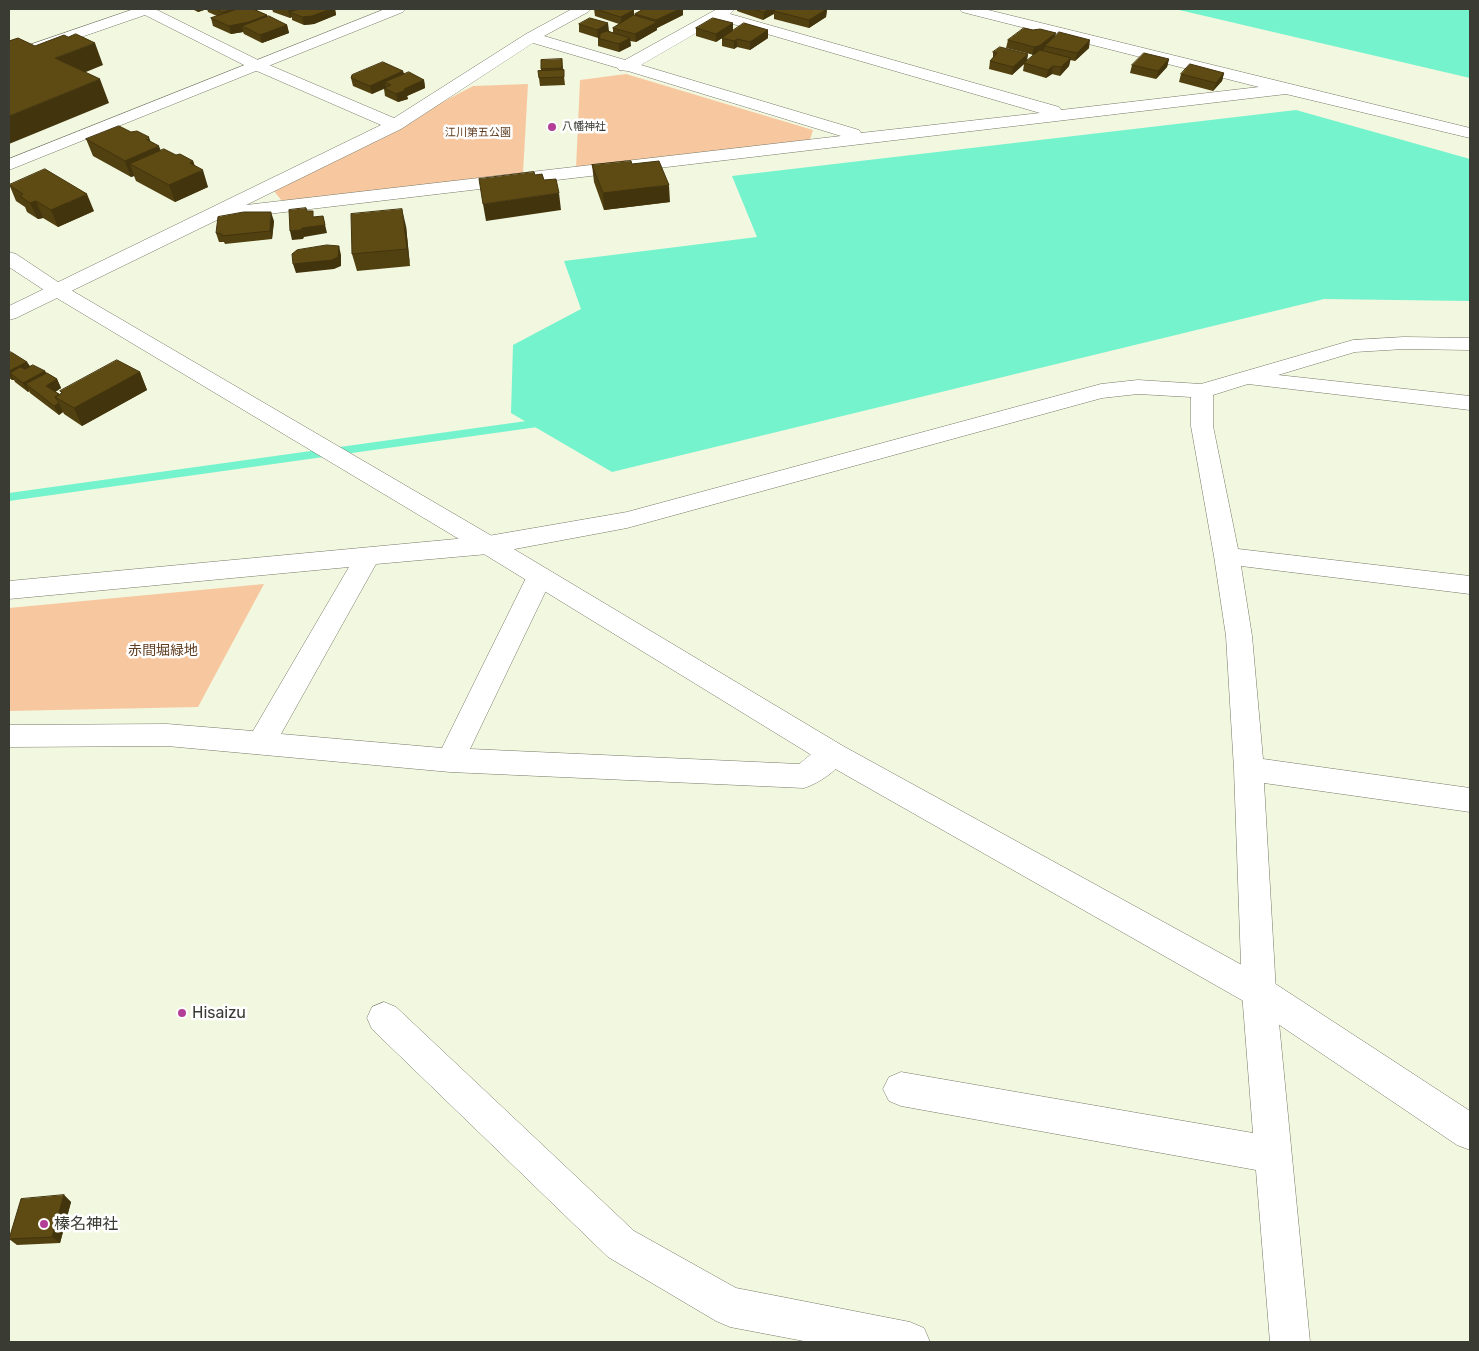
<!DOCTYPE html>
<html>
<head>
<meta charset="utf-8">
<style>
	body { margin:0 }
	#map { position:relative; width:1479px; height:1351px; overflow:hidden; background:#f2f7e0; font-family:Rubik,sans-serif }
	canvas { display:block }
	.frame { position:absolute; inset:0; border:10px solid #3a3c33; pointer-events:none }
</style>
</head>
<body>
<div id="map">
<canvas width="1479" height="1351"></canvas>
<div class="frame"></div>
</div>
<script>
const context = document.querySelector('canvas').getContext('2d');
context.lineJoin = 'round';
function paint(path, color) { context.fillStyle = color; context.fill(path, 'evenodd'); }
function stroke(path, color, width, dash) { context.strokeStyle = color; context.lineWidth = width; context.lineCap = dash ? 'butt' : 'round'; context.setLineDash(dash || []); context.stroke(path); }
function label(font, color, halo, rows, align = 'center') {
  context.font = font + ' Rubik,"Noto Sans JP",sans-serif'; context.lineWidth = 5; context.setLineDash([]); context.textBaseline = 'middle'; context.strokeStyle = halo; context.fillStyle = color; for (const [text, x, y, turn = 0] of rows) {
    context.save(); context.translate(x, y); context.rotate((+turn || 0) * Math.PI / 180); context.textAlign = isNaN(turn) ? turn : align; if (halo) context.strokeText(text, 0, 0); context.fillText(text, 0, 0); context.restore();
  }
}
const green = new Path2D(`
	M626 74 813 130 810 140 576 168 580 80Z
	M528 84 523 173 282 201 274 191 473 86Z
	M264 584 198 707 9 711V608Z`);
const water = new Path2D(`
	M1175 9H1470V78Z
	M1296 110 1470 159V301L1324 299 612 472 511 413 513 345 581 309 564 261 757 237 732 176Z`);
const stream = new Path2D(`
	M548 418 554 422 552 425 9 501V493Z`);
const street = new Path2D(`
	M134 9H155L262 62 394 118 526 34 572 9H591L588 12 544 36 625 60 717 9H735L730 14 1059 107 1061 110 1259 87 962 12 959 9H984L1470 128V138L1286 94 217 220 16 318 9 320V306L381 125 250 68 145 15 9 62V52ZM719 20 1040 113 861 133 859 130 641 65ZM533 43 618 68 619 70 628 71 841 136 246 205 401 129Z
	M1404 337 1470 338V350L1404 349 1355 352 1278 375 1470 396V410L1248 384 1213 395V426L1238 549 1470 576V594L1241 566 1252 636 1263 759 1470 788V812L1264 783 1276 992 1310 1342H1270L1256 1170 901 1106 889 1101 883 1089 889 1077 901 1072 1253 1133 1242 992 1234 769 1226 636 1214 556 1191 426V397L1138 394 1102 398 627 528 488 554 376 564 281 734 442 748 526 578 530 572 539 569 548 572 552 578 470 749 799 764C814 753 824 739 843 746L847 754C840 769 820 783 804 788L450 772 167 746 9 747V725L167 724 253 731 349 567 9 599V581L488 536 627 512 1101 384 1138 380 1201 384 1353 340Z
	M384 1002 396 1007 634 1231 736 1288 910 1322 924 1328 930 1342H809L730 1327 716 1321 608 1257 372 1029 367 1018 372 1007Z`);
const secondary = new Path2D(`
	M385 9H406L403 12 9 170V159Z
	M9 252 16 254 64 286 497 539 843 746 1271 981 1470 1111V1150L1457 1145 1247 1003 823 762 479 551 50 294 9 267Z`);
const wall = new Path2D(`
	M192 9H253L267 15 268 17 287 25 289 33 262 43 244 34 243 32 231 34 213 26 211 18 217 16 208 12 207 9 198 12Z
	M270 9H335L336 15 314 24 304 25 292 20V17L290 18 273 12 272 9Z
	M594 9H630L634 10V15H635V14L643 9H642H683V15L657 28V30L636 42 630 41 631 46 619 52 598 46V38L579 32V24L609 31 613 33V28L619 24 595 16Z
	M737 9H827L826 17 809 28 774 19V13L763 20 737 11Z
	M733 23V31L768 30V38L750 50 737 47 734 49 722 46V38L716 42 696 36V28Z
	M1055 36 1089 48 1075 61 1070 60 1069 66 1060 76 1052 74 1046 78 1023 71 1024 64 1012 75 989 69 990 61 993 58V52L1028 54 1027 61 1034 55 1006 48 1008 40Z
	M562 59 565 85 540 86 539 78 541 71V69Z
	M1169 59 1167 67 1156 79 1130 73 1132 65Z
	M403 71 404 74 424 80 425 88 407 96 408 99 398 102 385 96 384 89 372 94 353 86 351 78Z
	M1224 73 1222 81 1213 91 1179 82 1181 74Z
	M86 139 150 141 161 151 193 161 195 166 208 187 175 202 136 181 134 176 131 177 93 156Z
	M632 164 670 202 604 210 594 182 592 165Z
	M9 184 94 211 58 227 43 218 38 219 27 212 25 207 16 201Z
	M274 221 272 239 225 244 224 242H219L216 233Z
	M406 226 410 266 357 271 352 254Z
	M9 353 27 362 30 366 45 371 46 373 57 379 61 388 55 392 59 394 140 372 147 390 82 426 64 414 63 412 59 415 30 393 29 391 28 392 15 382 14 380H12L9 378Z
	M64 1195 71 1202 60 1243 17 1245 9 1239Z`);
const shadedWall = new Path2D(`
	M197 9H207L198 12Z
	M234 9H243L226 20 223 12Z
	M291 9H313L290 12 292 17 290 18 288 10Z
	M331 9H335L336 15 314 24 304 25 302 17Z
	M680 9H683V15L657 28V30L636 42 635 34 656 23V20Z
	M769 9H781L774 11V14L763 20 764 12Z
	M827 9 826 17 809 28V20Z
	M634 10V18L621 24V17Z
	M267 15 269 23 242 26 243 32 231 34 229 26Z
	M608 23 609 31 598 38 597 30Z
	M733 23V31L716 42V34Z
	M287 25 289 33 262 43 260 35Z
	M768 30V38L750 50V42Z
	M1056 33 1054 41 1045 46 1044 49 1038 54 1032 55 1034 47Z
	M630 38 631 46 619 52V44Z
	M737 39V47L734 49V41Z
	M1090 40 1089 48 1075 61 1077 53Z
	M95 43 103 65 64 81 55 58Z
	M1028 54 1026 62 1024 63V64L1012 75 1013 67Z
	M1071 58 1069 66 1060 76 1061 67Z
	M1169 59 1167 67 1156 79 1158 71Z
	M1053 66 1052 74 1046 78 1048 70Z
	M403 71 405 79 391 85 385 82 386 87 372 94 370 86Z
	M1224 73 1222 81 1213 91 1216 83Z
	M100 79 109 103 9 144V116Z
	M424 80 425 88 407 96 408 99 398 102 396 94 404 89Z
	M149 137 153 149 159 146 165 162 130 164 134 176 131 177 125 161Z
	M193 161 197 173 203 170 208 187 175 202 169 185 190 163Z
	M669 185 670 202 604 210 603 193Z
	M559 193 561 210 486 221 483 204Z
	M87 194 94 211 58 227 51 210Z
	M36 201 43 218 38 219 30 203Z
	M402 209 406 226 410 266 407 249Z
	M271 212 274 221 272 239 270 231Z
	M323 216 327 233 304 237 303 239 292 240 290 231 302 228Z
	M339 246 341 255V266L334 269 296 273 293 264Z
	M27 362 32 371 10 373 14 380H12L9 373V371Z
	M45 371 50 380 26 384 29 391 28 392 23 383Z
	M140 372 147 390 82 426 74 408Z
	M57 379 61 388 51 395 46 386Z
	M59 403 63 412 59 415 54 406Z
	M64 1195 71 1202 60 1243 52 1237Z`);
const building = new Path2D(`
	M216 9H234L223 12Z
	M238 9H253L267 15 249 22 229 26 211 18Z
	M300 9H331L312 16 302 17 290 12Z
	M596 9H630L634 10 621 17Z
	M644 9H680L656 20 635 14Z
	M753 9H769L764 12Z
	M777 9H827L809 20 774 11Z
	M634 15 657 22 635 34 613 28Z
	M269 16 287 25 260 35 242 26Z
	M590 18 608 23 597 30 579 24Z
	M713 18 733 23 716 34 696 28Z
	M744 23 768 30 750 42 737 39 734 41 722 38Z
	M1024 28 1033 30 1040 29 1056 33 1039 46 1034 47 1008 40Z
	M607 31 630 38 619 44 598 38 600 37V34Z
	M1059 32 1090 40 1077 53 1045 46Z
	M76 34 95 43 55 58 100 79 9 116V41L18 38 35 46 64 35 68 37Z
	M1000 47 1028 54 1013 67 990 61 997 53 993 52Z
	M1040 50 1071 58 1061 67 1053 66 1048 70 1024 63Z
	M1144 53 1169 59 1158 71 1132 65Z
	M562 59V68L541 69V60Z
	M383 62 403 71 370 86 351 78 352 75Z
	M1190 64 1224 73 1216 83 1181 74Z
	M564 70V77L539 78 538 71Z
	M409 72 424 80 404 89 406 90 396 94 384 88 391 85 385 82Z
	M119 126 131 132 137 131 149 137 146 139 159 146 125 161 86 139Z
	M164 149 176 155 180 154 193 161 190 163 203 170 169 185 130 164Z
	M631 161 632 164 659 161 669 185 603 193 592 165Z
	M45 169 87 194 51 210 36 201 30 203 20 196 23 194 9 185Z
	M534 172 535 175 542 174 544 180 556 179 559 193 483 204 479 179Z
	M306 208 307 211H313V217L323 216 325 225 302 228 301 230 290 231 289 210Z
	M402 209 407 249 352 254 351 214Z
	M244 212H271L270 231 222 236V234L216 233 218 217Z
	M327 245 339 246 338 257 332 260 293 264 292 254 297 250Z
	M11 352 27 362 9 371V353Z
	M117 360 140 372 74 408 55 397 62 393 60 391Z
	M33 365 45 371 23 383 10 373 20 367 25 369Z
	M47 373 57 379 46 386 59 394 55 397 59 403 54 406 26 384Z
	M64 1195 52 1237 9 1239 21 1199Z`);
const markers = [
	[552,127,5,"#b33e96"],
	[182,1013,5,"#b33e96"],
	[44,1224,5,"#b33e96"]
];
const farPoinames = [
	["八幡神社",562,127]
];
const farParknames = [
	["江川第五公園",478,133]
];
const parkNames = [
	["赤間堀緑地",163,651]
];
const nearPoinames = [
	["Hisaizu",192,1013],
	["榛名神社",54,1224]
];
paint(green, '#f7c8a0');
paint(water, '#74f3cd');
paint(stream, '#74f3cd');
stroke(street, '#767966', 1);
stroke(secondary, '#767966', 1);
paint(street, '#fff');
paint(secondary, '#fff');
paint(wall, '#514010');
paint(shadedWall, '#42340d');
paint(building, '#5e4a13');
stroke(building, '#42340d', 1);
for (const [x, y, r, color] of markers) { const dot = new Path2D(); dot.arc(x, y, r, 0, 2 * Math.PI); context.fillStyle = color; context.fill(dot); stroke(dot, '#fff', 2); }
label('11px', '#3a3c33', '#fff', farPoinames, 'left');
label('11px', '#5f3e21', '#fff', farParknames);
label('14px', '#5f3e21', '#fff', parkNames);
label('16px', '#3a3c33', '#fff', nearPoinames, 'left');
</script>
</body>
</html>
